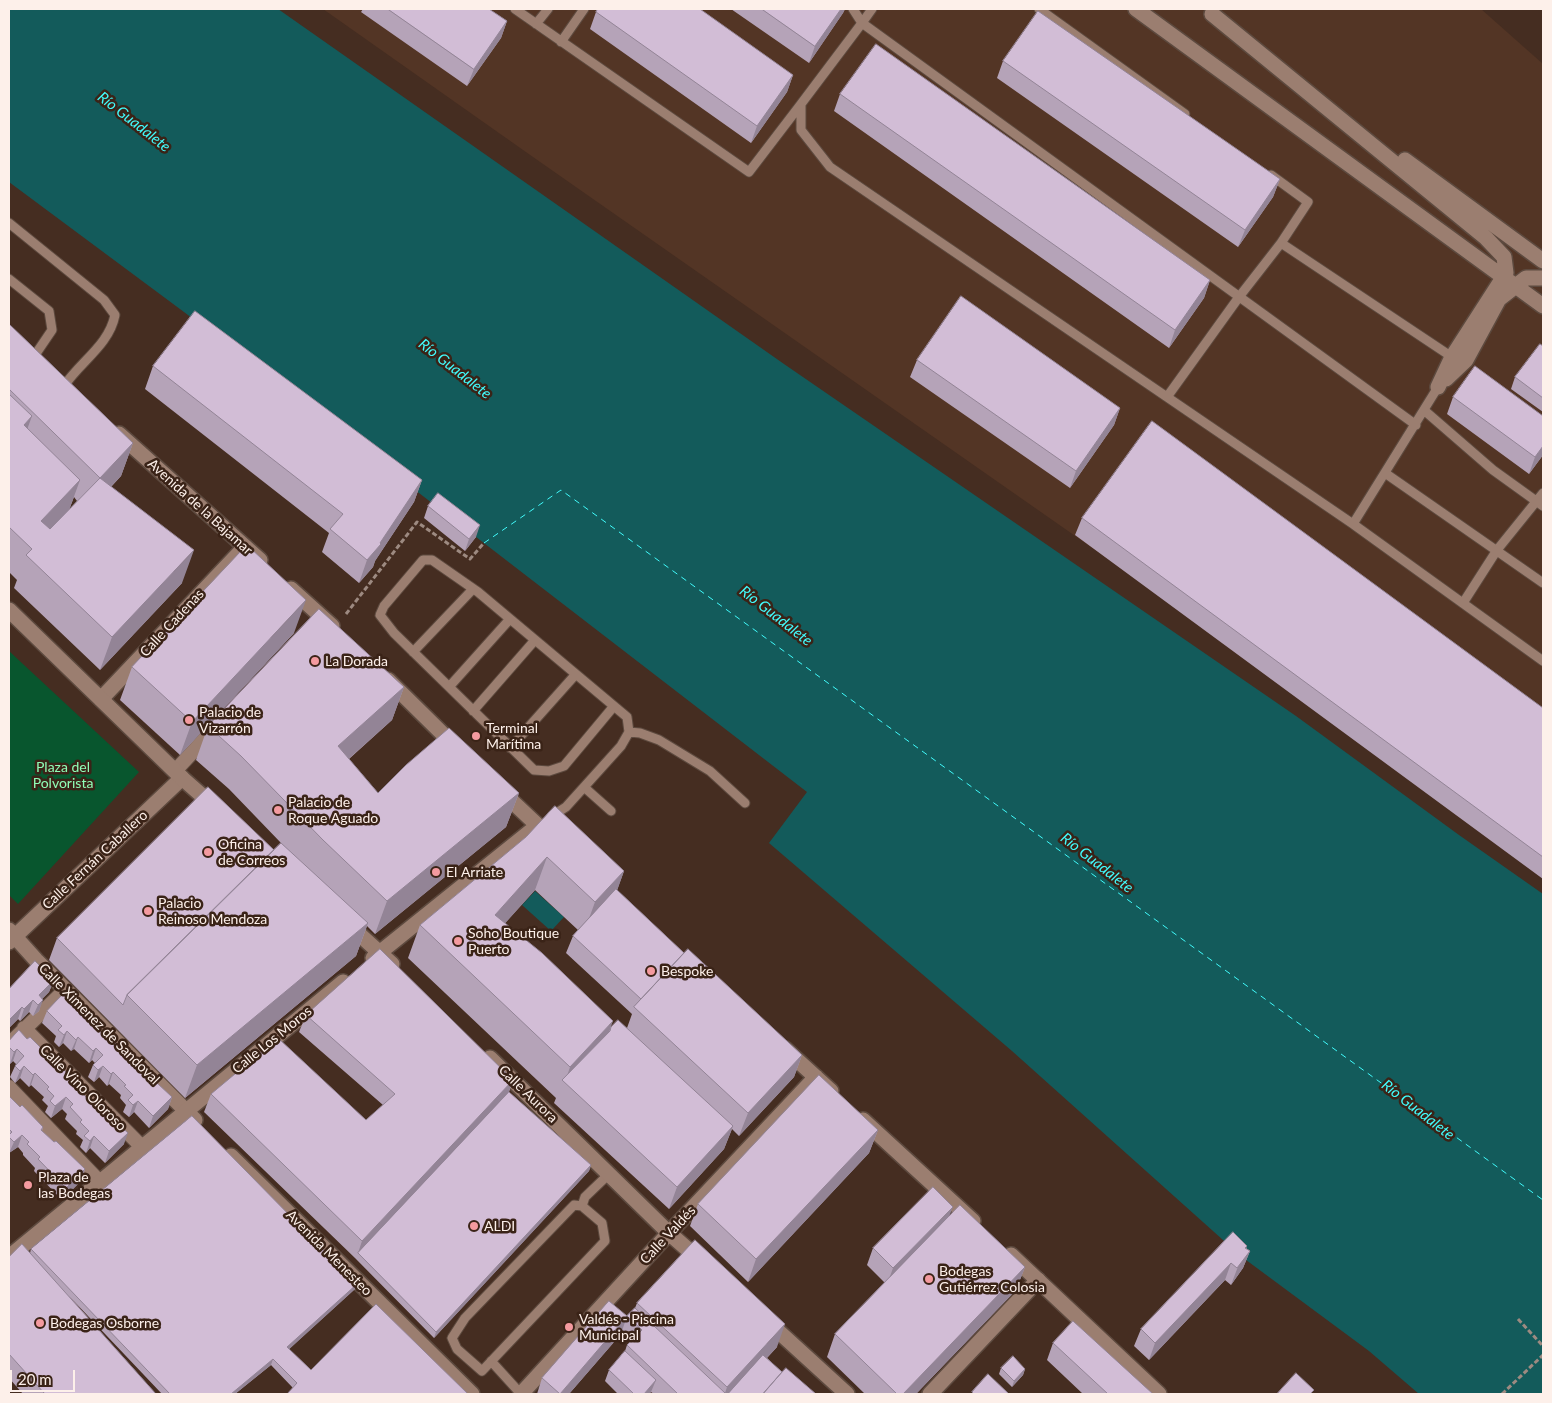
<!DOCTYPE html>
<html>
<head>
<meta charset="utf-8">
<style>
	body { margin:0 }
	#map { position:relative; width:1552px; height:1403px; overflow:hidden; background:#452d21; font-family:Lato,sans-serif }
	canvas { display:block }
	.frame { position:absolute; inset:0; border:10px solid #fdf0ea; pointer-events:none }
	.scale { position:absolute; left:10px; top:1370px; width:65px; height:22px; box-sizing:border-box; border:2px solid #fdf0ea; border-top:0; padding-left:6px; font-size:15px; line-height:18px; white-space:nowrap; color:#fdf0ea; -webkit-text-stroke:4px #3a2317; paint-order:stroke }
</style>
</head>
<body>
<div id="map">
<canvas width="1552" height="1403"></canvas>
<div class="frame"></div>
<div class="scale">20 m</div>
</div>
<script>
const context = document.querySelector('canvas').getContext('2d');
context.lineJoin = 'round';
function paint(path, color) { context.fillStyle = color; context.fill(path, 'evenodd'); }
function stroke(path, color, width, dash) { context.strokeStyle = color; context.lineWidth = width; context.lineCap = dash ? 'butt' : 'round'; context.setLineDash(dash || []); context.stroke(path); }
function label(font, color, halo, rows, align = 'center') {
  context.font = font + ' Lato,sans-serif'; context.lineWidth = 5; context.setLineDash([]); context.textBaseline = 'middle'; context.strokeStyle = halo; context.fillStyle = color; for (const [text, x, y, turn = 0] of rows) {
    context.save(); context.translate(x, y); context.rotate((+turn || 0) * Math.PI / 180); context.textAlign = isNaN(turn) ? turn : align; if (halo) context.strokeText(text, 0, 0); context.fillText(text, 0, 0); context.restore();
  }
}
const built = new Path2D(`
	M323 9H1481L1543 64V863L533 157Z`);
const green = new Path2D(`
	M9 651 139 772 18 904 9 895Z`);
const water = new Path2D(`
	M9 9H278L784 364 1296 716 1459 835 1543 894V1394H1419L1369 1351 1242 1257 1012 1051 769 843 807 792 188 315 9 182Z
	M535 891 564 917 551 931 522 905Z`);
const ferry = new Path2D(`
	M484 543 561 490 1543 1200`);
const path = new Path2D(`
	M346 614 417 522 470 559 484 543
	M1518 1319 1543 1346
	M1502 1394 1543 1355`);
const service = new Path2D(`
	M515 9 749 172 801 104
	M853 9 862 23 872 9
	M1039 9 1185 114
	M536 24 548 9
	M561 42 584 9
	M1271 175 1308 202 1281 243
	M9 223 104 300 115 315C109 345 81 361 64 386
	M9 279 49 311 52 330 33 358
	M1438 387 1353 524 1543 661
	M1167 397 1239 297 1281 243 1452 357
	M1425 411 1493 470 1543 506
	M1385 473 1543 583
	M1353 524 830 167 801 130V104L862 23 1416 425
	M1463 603 1497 550 1543 493
	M413 652 473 589
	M449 687 510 619
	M473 711 535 640
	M629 732 640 733 659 740 710 771 745 803
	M510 748 576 674
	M584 787 611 811
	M552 816 566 807 621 746 629 732 627 717 478 592 432 560H423L384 606 380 615 394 633 534 770 549 771 564 766 614 706
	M574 1205 582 1206 602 1223 605 1241 482 1371 457 1349 452 1338 465 1318Z
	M582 1206 585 1197 610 1173
	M491 1361 521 1394`);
const pedestrian = new Path2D(`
	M175 771 215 728
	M24 1028 142 1147
	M9 1044 65 990
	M9 1087 100 1182`);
const minor = new Path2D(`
	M1136 9 1543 306
	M1212 14 1486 238 1504 257 1506 273 1452 357 1438 387
	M1405 160 1543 261
	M1446 379 1466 360 1499 299 1526 278H1543
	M101 699 245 547
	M9 930 36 960 195 1120
	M9 942 182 778
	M231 1156 472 1394
	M930 1394 1038 1280`);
const tertiary = new Path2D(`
	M119 434 260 560
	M291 589 332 626
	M9 610 182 778 216 808
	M388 680 457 748
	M500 790 551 838
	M348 924 392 964
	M373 958 537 826
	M785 1049 831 1091
	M490 1058 669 1233 702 1262
	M863 1120 973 1221
	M1011 1255 1159 1394
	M9 1257 343 982
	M767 1321 847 1394
	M521 1394 669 1233 816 1077`);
const wall = new Path2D(`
	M363 9H489L507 21 501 38 467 86 361 12Z
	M731 9H845L843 13 809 63Z
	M596 12 793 75 787 92 751 143 590 29Z
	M1003 61 1280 179 1273 197 1238 247 997 78Z
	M840 94 1210 280 1204 298 1169 348 834 111Z
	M9 324 133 443 121 476 111 487 182 583 100 670 14 588 17 580 9 572ZM74 497 77 501 69 510Z
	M1543 346V412L1511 389 1515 377Z
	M917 360 1120 408 1114 425 1070 488 910 377Z
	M153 366 422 480 414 502 375 561 373 567 359 583 322 552 329 533 145 389Z
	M1453 397 1543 416V455L1529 474 1447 414Z
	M428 506 476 537 465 551 424 518Z
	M1082 518 1543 708V879L1075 535Z
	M294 633 180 755 120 700 132 667Z
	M404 687 392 720 349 759 378 793H519L506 827 375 934 367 926 356 956 185 1098 49 960 57 938 274 850 282 844 229 789 196 760 208 726Z
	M526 837 624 871 617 890 684 953 802 1055 794 1077 739 1136 732 1129 724 1149 669 1209 554 1103 556 1098 408 958 420 925ZM535 890 578 930 573 936 566 953 632 1014 627 1028 611 1027 505 923Z
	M54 980 49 992 42 999 39 1011 33 1016 29 1012 20 1021 18 1019 9 1028V989Z
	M47 1011 94 1022 93 1025 105 1036 129 1056 128 1059 140 1071 172 1097 168 1109 149 1128 134 1112 129 1117 123 1112 126 1105 120 1098 121 1095 109 1084 107 1086 99 1077 94 1082 88 1077 93 1065 95 1063 92 1060 89 1063 74 1049 71 1051 63 1043 59 1047 54 1042 56 1036 42 1023Z
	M306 1015 513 1080 509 1092 591 1165 589 1171 434 1338 355 1258 204 1112 211 1094 366 1120 383 1105 299 1032Z
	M27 1039 51 1058 50 1061 84 1095 124 1144 105 1163 90 1148 86 1153 80 1147 83 1140 76 1134 77 1131 65 1119 67 1114 62 1109 51 1118 45 1112 48 1106 42 1100 44 1097 31 1085 29 1087 20 1078 15 1083 10 1077 15 1066 16 1064 13 1061 10 1064 9 1063V1041Z
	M9 1096 20 1107 43 1127 42 1131 54 1142 85 1169 81 1181 62 1200 34 1171 35 1168 23 1155V1153L18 1147 9 1153Z
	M878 1130 869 1153 748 1282 690 1226 698 1204Z
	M949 1216 1025 1267 1016 1290 916 1394H865L827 1357 835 1334 885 1283 867 1265 873 1248Z
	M1247 1246 1246 1248 1250 1251 1243 1268 1231 1285 1225 1280 1149 1360 1134 1346 1141 1329Z
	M31 1249 355 1289 289 1349 311 1370 293 1388 271 1365 235 1394H162L69 1296 156 1394H23L9 1378V1257L30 1253Z
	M637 1303 777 1347 767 1358 782 1372 816 1394H654L651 1392 649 1394H618L605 1381 609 1370 625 1351 627 1345 630 1342 621 1334 569 1394H537L542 1378 627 1316 635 1308Z
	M1053 1343 1153 1394H1083L1047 1360Z
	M1001 1368 1025 1369 1023 1375 1012 1387 999 1374Z`);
const shadedWall = new Path2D(`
	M841 9H845L843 13 809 63 815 46Z
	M507 21 501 38 467 86 474 69Z
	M793 75 787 92 751 143 757 126Z
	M1280 179 1273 197 1238 247 1245 230Z
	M1210 280 1204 298 1169 348 1175 330Z
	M1120 408 1114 425 1070 488 1076 471Z
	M32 416 20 449 24 425Z
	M133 443 121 476 88 511 100 478Z
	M1543 446V455L1529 474 1535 457Z
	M80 480 68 513 31 551 41 521Z
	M422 480 414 502 375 561 373 567 359 583 367 560 380 543Z
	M480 525 476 537 465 551 469 539Z
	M194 550 182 583 100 670 112 637Z
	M306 600 294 633 180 755 192 722Z
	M404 687 392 720 326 779 338 746Z
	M519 793 506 827 375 934 387 901Z
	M547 857 535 890 483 948 495 915Z
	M624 871 612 905 583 935 595 902Z
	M368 923 356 956 185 1098 197 1065Z
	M54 980 49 992 37 1004 39 995Z
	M33 1000 29 1012 20 1021 24 1009Z
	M43 1000 39 1011 33 1016 38 1005Z
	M22 1007 18 1019 9 1028 10 1019Z
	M613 1021 601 1054 565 1082 570 1067Z
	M67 1031 63 1043 59 1047 64 1035Z
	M78 1037 74 1049 71 1051 76 1040Z
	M96 1048 92 1060 89 1063 93 1051Z
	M17 1049 13 1061 10 1064 14 1052Z
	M802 1055 794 1077 739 1136 748 1113Z
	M24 1066 20 1078 15 1083 20 1071Z
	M103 1066 99 1077 94 1082 98 1070Z
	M113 1072 109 1084 107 1086 111 1074Z
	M35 1073 31 1085 29 1087 33 1075Z
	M513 1080 507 1097 358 1253 362 1241Z
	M66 1097 62 1109 51 1118 55 1106Z
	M172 1097 168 1109 149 1128 153 1116Z
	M138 1101 134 1112 129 1117 133 1105Z
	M733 1126 724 1149 669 1209 677 1187Z
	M878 1130 869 1153 748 1282 756 1259Z
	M128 1133 124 1144 105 1163 109 1151Z
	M22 1135 18 1147 9 1153 14 1142Z
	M94 1136 90 1148 86 1153 90 1141Z
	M591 1165 589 1171 434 1338 436 1332Z
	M85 1169 81 1181 62 1200 66 1188Z
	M953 1207 946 1224 887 1285 893 1268Z
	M1247 1246 1241 1262 1250 1251 1243 1268 1231 1285 1245 1248Z
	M1231 1263 1225 1280 1149 1360 1155 1343Z
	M1025 1267 1016 1290 916 1394H903Z
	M357 1284 355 1289 285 1353 287 1347Z
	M627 1316 621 1334 569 1394H560Z
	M785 1324 777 1347 733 1394H723L725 1393 727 1387Z
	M273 1359 271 1365 235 1394H231Z
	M1025 1369 1023 1375 1012 1387 1014 1381Z
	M656 1380 651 1392 649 1394H644Z`);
const building = new Path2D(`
	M388 9H489L507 21 474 69Z
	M598 9H700L793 75 757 126 596 12Z
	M762 9H841L815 46Z
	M1038 11 1280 179 1245 230 1003 61Z
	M876 44 1210 280 1175 330 840 94Z
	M961 296 1120 408 1076 471 917 360Z
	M195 311 422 480 380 543 381 544 367 560 330 529 343 514 153 366Z
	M9 324 133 443 100 478 9 389Z
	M1540 344 1543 346V398L1515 377Z
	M1475 366 1543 416V446L1535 457 1453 397Z
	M9 394 32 416 24 425 80 480 41 521 50 529 100 478 194 550 112 637 26 555 32 549 9 527Z
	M1152 421 1543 708V857L1082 518Z
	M438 493 480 525 469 539 428 506Z
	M247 545 306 600 192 722 132 667Z
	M319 609 404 687 338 746 378 793 406 765 449 728 519 793 387 901 323 840 241 756 208 726Z
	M208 787 274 850 127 995 123 1005 57 938Z
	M555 806 624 871 595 902 547 857 495 915 542 953 613 1021 570 1067 420 925 526 837Z
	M281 843 368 923 197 1065 127 995Z
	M616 889 684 953 641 999 573 936Z
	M380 949 513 1080 362 1241 211 1094 278 1038 366 1120 395 1094 306 1015Z
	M688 949 802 1055 748 1113 634 1007Z
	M35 961 54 980 39 995 43 1000 38 1005 33 1000 24 1009 22 1007 10 1019H9V989Z
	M66 991 94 1022 92 1024 105 1036 107 1035 129 1056 127 1059 140 1071 142 1069 172 1097 153 1116 138 1101 133 1105 128 1100 133 1095 124 1086 126 1085 113 1072 111 1074 103 1066 98 1070 93 1065 103 1055 96 1048 93 1051 78 1037 76 1040 67 1031 64 1035 58 1030 62 1026 47 1011Z
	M618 1020 733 1126 677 1187 562 1080 610 1031 611 1027Z
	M19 1030 27 1039 30 1037 51 1058 48 1060 61 1072 64 1070 85 1092 83 1094 96 1107 98 1105 128 1133 109 1151 94 1136 90 1141 84 1136 89 1131 80 1122 82 1120 70 1107 73 1104 66 1097 55 1106 50 1101 54 1096 47 1089 49 1087 35 1073 33 1075 24 1066 20 1071 15 1066 24 1056 17 1049 14 1052 9 1047V1041Z
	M819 1075 878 1130 756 1259 698 1204Z
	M509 1092 591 1165 436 1332 358 1253Z
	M9 1096 20 1107 22 1105 43 1127 41 1130 54 1142 56 1141 85 1169 66 1188 38 1159 40 1157 27 1144 29 1142 22 1135 14 1142 9 1137V1135L12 1132 9 1129Z
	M192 1116 357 1284 287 1347 311 1370 376 1304 468 1394H287L297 1383 273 1359 231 1394H170L31 1249Z
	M933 1187 953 1207 893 1268 873 1248Z
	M960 1205 1025 1267 903 1394H897L835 1334Z
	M1233 1232 1247 1246 1245 1248 1250 1251 1237 1268 1231 1263 1155 1343 1141 1329Z
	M695 1240 785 1324 727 1387 637 1303Z
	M22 1244 156 1394H45L9 1354V1257Z
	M609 1301 627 1316 560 1394 542 1378Z
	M635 1308 725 1393 723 1394H678L627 1345 642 1330 627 1316Z
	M1073 1321 1153 1394H1108L1053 1343Z
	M625 1351 656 1380 644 1394H634L609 1370Z
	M763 1355 782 1372 763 1394H728Z
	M1013 1356 1025 1369 1014 1381 1001 1368Z
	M786 1368 816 1394H763Z
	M1296 1373 1314 1390 1310 1394H1277Z
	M988 1374 1009 1394H974L972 1392Z`);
const markers = [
	[315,661,5,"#f49a9f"],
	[189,720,5,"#f49a9f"],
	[476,736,5,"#f49a9f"],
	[278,810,5,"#f49a9f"],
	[208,852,5,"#f49a9f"],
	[436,872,5,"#f49a9f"],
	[148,911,5,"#f49a9f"],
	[458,941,5,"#f49a9f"],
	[651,971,5,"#f49a9f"],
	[28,1185,5,"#f49a9f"],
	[474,1226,5,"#f49a9f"],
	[929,1279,5,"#f49a9f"],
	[40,1323,5,"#f49a9f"],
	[569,1327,5,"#f49a9f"]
];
const streetNames = [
	["Avenida de la Bajamar",200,507,42],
	["Calle Cadenas",172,623,-47],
	["Calle Fernán Caballero",95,860,-43],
	["Calle Ximenez de Sandoval",99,1024,45],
	["Calle Los Moros",272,1040,-39],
	["Calle Vino Oloroso",83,1088,45],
	["Calle Aurora",528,1094,44],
	["Calle Valdés",668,1235,-47],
	["Avenida Menesteo",329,1253,45]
];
const poiNames = [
	["La Dorada",325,661],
	["Palacio de",199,712],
	["Vizarrón",199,728],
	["Terminal",486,728],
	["Marítima",486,744],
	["Palacio de",288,802],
	["Roque Aguado",288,818],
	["Oficina",218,844],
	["de Correos",218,860],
	["El Arriate",446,872],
	["Palacio",158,903],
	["Reinoso Mendoza",158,919],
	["Soho Boutique",468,933],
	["Puerto",468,949],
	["Bespoke",661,971],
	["Plaza de",38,1177],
	["las Bodegas",38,1193],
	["ALDI",484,1226],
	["Bodegas",939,1271],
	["Gutiérrez Colosia",939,1287],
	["Valdés - Piscina",579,1319],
	["Municipal",579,1335],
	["Bodegas Osborne",50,1323]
];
const parkNames = [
	["Plaza del",63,767],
	["Polvorista",63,783]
];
const waterNames = [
	["Río Guadalete",134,122,38],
	["Río Guadalete",455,369,38],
	["Río Guadalete",776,616,38],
	["Río Guadalete",1097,863,38],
	["Río Guadalete",1418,1110,38]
];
paint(built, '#533525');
paint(green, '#08562e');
paint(water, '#135b5b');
stroke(ferry, '#41fbfc', 1, [6, 5]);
stroke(service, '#5d4a3f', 11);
stroke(pedestrian, '#5d4a3f', 16);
stroke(minor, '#5d4a3f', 18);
stroke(tertiary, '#5d4a3f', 18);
stroke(path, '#9d8a81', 3, [5, 2.5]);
stroke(service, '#9b7e70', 9);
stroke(pedestrian, '#9b7e70', 14);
stroke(minor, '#9b7e70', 15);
stroke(tertiary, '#9b7e70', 15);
paint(wall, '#b5a3b8');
paint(shadedWall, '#938496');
paint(building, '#d2bdd6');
stroke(building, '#938496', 1);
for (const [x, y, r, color] of markers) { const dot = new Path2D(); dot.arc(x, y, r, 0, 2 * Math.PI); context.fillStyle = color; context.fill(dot); stroke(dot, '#3a2317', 2); }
label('14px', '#fdf0ea', '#3a2317', streetNames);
label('14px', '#fdf0ea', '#3a2317', poiNames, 'left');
label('14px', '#8ffdb6', '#3a2317', parkNames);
label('italic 15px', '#41fbfc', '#3a2317', waterNames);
</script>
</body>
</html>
